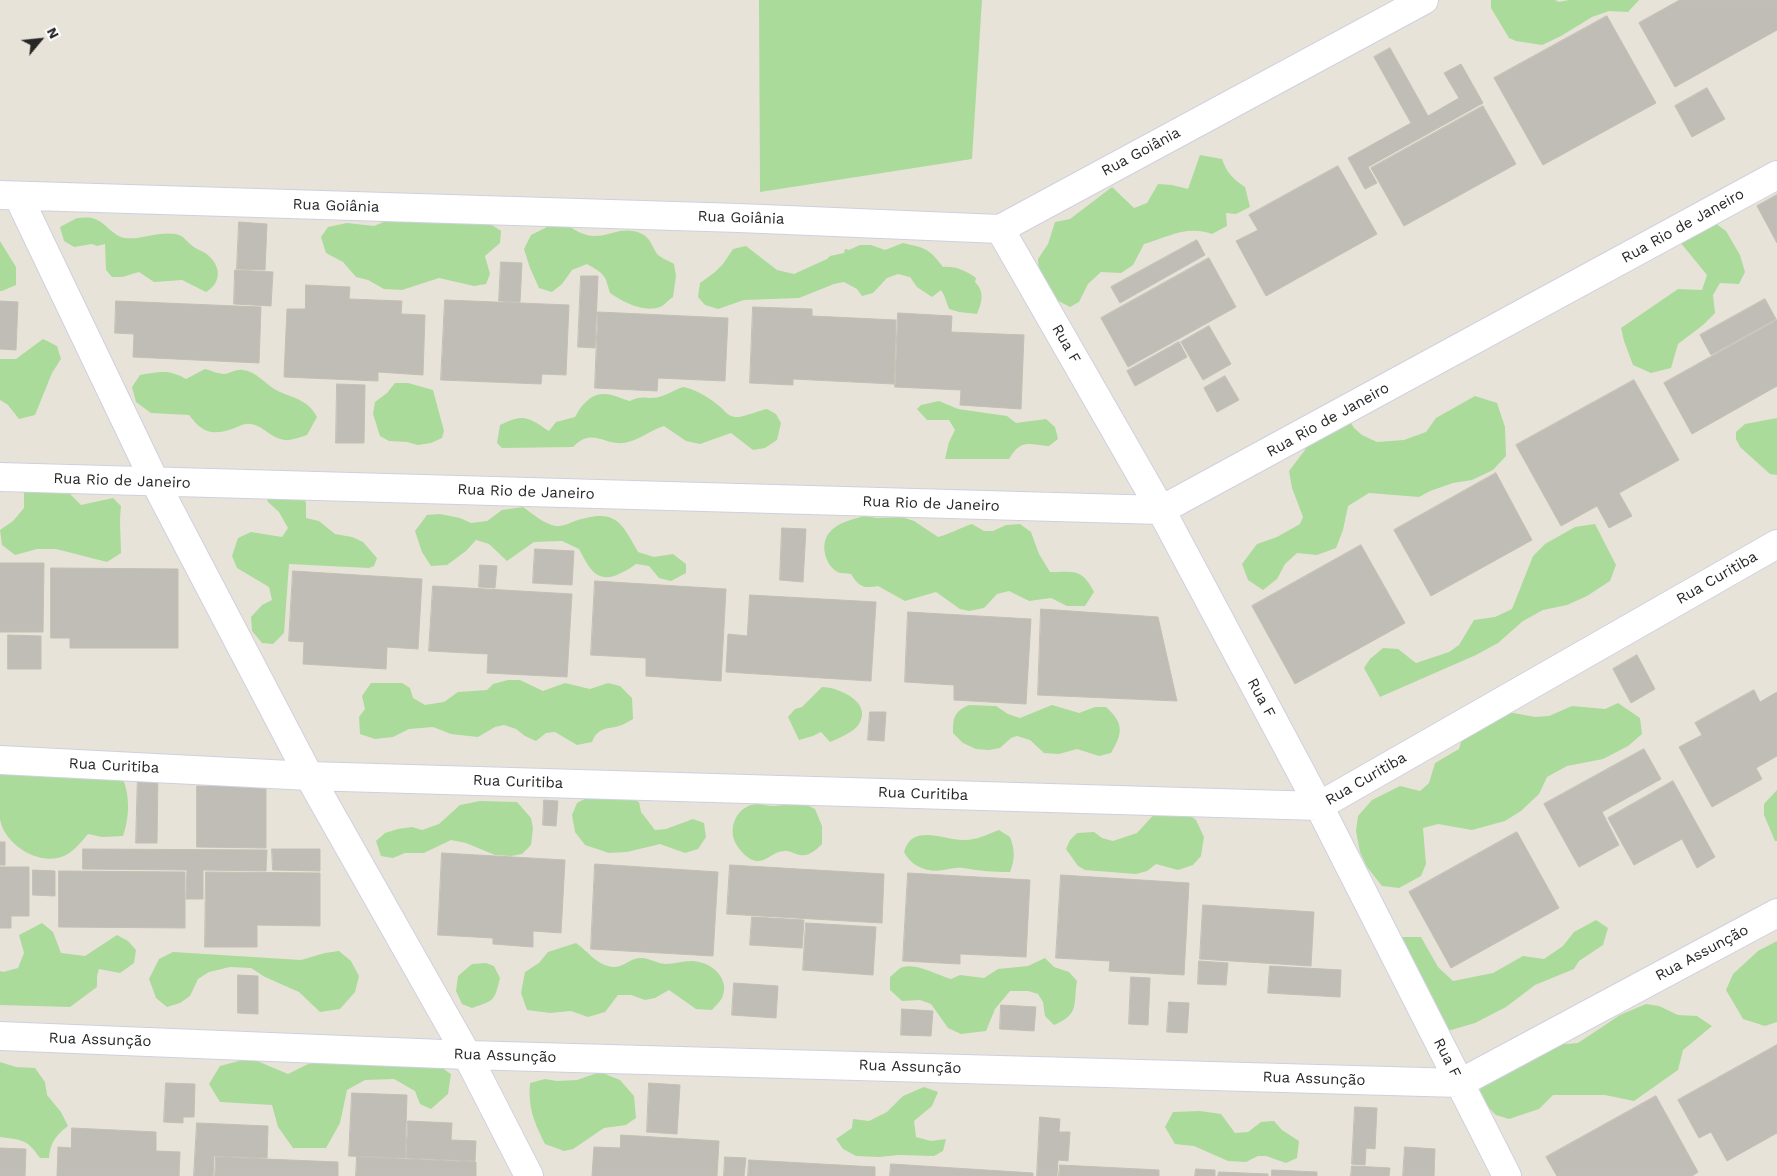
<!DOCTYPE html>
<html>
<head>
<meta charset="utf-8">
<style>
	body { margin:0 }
	#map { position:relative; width:1777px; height:1176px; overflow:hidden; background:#e8e3d9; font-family:"Work Sans",sans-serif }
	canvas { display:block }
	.north { position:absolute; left:15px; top:15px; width:50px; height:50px; -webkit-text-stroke:4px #fff; paint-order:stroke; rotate:62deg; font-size:14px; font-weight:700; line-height:20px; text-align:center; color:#272727 }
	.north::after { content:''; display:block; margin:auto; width:18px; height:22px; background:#272727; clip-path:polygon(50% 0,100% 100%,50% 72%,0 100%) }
</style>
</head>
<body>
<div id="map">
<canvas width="1777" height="1176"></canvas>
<div class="north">N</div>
</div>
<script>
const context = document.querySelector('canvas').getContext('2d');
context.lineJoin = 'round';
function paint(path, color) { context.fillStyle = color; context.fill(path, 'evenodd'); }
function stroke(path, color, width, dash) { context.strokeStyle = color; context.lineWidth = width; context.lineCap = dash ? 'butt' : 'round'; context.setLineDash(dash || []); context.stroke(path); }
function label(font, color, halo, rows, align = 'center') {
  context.font = font + ' "Work Sans",sans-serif'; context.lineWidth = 4; context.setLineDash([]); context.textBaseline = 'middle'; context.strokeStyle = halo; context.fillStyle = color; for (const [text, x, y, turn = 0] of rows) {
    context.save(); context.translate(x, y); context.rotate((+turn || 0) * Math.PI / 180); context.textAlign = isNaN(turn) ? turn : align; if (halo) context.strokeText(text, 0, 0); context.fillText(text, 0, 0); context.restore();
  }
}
const green = new Path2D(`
	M759 0H982L972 159 760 192Z
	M1491 0H1555L1559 2 1569 0H1639L1628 12 1609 11 1592 17 1561 36 1542 45 1516 41 1509 38 1491 8Z
	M1200 155 1222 159C1227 173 1233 179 1245 187L1250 207 1236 214 1226 213 1227 226 1212 234C1187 225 1168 237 1144 244L1133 265 1121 273 1101 272 1088 284 1079 302 1070 307 1047 295 1040 287 1038 259 1048 244 1055 222 1070 219 1112 187 1134 208 1147 203 1158 184 1172 185 1188 189Z
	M477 215 501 231 500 243 485 256 490 274 486 284 474 286 439 278 402 290 384 289 368 280 356 277 343 262 326 253 321 237 328 227 347 223 374 226 386 221H410Z
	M77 218C81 218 88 217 92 218 105 221 112 236 125 238 141 240 158 231 175 234 185 236 184 239 190 244 196 250 205 251 210 257 222 269 220 284 206 292L182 280 154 282 139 272 122 277H112L106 270 105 244 97 246 92 244 74 247 64 241 60 227Z
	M1708 218 1726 231 1740 255 1745 272 1739 284 1720 283 1713 295 1715 313 1703 325 1678 344 1671 368 1651 373 1633 365 1624 341 1621 328 1678 289 1702 290 1707 275 1680 242Z
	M559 221C571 226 580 236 594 236 611 236 622 226 640 233 650 237 652 246 657 254 661 258 669 261 674 264L676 276 673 297C669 299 665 305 660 307 644 313 623 302 610 293 605 274 604 274 587 264L572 270 562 284 552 292 539 288 530 268 524 249 531 235Z
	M0 241 16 267V285L2 291H0Z
	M903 243C925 248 929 248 943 267 956 266 966 271 976 278L975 282C985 292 982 302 977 314L959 312 949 309 944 295 941 290 932 297 917 287 910 277 898 274 887 278 873 293 862 296 857 289 844 282 834 284 799 298 744 300 718 309 705 305 698 297 700 283 715 272 723 264 733 249 746 246 777 270 794 274 827 259 830 256 844 253 845 249 849 250 860 245H871L885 250Z
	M43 339 57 346 61 359 52 373 35 415 19 419 8 405 0 400V359H16Z
	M205 369C210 370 218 374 224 374 230 374 235 369 243 370 256 371 265 384 276 390 292 398 308 399 317 417L307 435C301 437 295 439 289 440 272 442 262 422 246 424 242 424 236 428 232 429 211 436 202 432 189 415L151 413 136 402 132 387 140 375C159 372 168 369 186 379Z
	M395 383H408L433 390 444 431 442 438 431 443 418 445 407 442 389 441 380 436 373 414 375 402 387 393Z
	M683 387C695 389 708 397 718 405 725 410 727 417 737 417 740 418 761 410 767 409L776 414 781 423 777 440 765 448 753 450 731 433 700 444 686 441 664 426C651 430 638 441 624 443 603 445 592 427 573 447L502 448 497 443 500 425C524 413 528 417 549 431L556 422 575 417C580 407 589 395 602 394 611 393 622 399 630 401 643 394 647 400 659 397 667 395 674 390 683 387Z
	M1475 396 1497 403 1505 427 1506 456 1493 470 1472 480 1453 483 1430 491 1419 497 1369 493 1348 506 1343 530 1336 548 1317 555 1297 553 1285 564 1277 579 1263 590 1248 580 1242 564 1257 544 1277 537 1300 524 1303 517 1292 488 1289 471 1305 450 1308 438 1346 414 1354 428 1362 435 1377 442 1404 440 1426 432 1436 418Z
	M939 401 958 409 1007 416 1016 423 1046 419 1055 427 1058 439 1049 446C1028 445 1022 438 1009 459H945L949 442 955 430 949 420H927L917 409 921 405Z
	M1777 418V475L1770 474 1740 447 1736 439V432L1745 424Z
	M62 486 81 505 113 498 121 506C119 523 121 537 121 553L107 562 56 549H37L15 555 2 545 0 530 13 521 24 508V488Z
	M301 489 306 503V518L319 521 335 534 352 537 363 542 377 558 374 566 369 568 289 564 284 633 273 644 262 643 252 631 251 617 262 605 272 600 269 587 237 568 232 556 238 538 251 532 282 537 288 528 279 512 268 502 266 496Z
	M523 507C533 514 544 524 556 526 562 527 570 523 575 521 614 509 620 519 638 552L654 557 673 554 686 564V573L671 581 659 578 649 566 636 564C631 568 625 571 619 574 596 585 588 566 579 549L562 541 534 542 507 561 489 544 476 540 466 551 447 565 431 566 422 552 415 531 427 515 440 514 460 518 471 523 487 521 502 510Z
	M864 516 877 518 902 517 914 521 938 537C950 534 960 528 972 524L984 531H993L1006 525 1020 524 1031 532 1039 554 1050 572C1074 572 1082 568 1094 592L1085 606H1067L1051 598 1029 601 1009 591 997 594 984 608 969 611 960 609 936 592 905 601 878 586C862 589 859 586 851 574 846 573 839 574 836 571 825 564 820 544 829 533 838 522 851 520 864 516Z
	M1595 524 1616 565 1610 581 1587 596 1567 605 1543 610 1523 621 1498 643 1476 655 1380 697 1364 668 1370 659 1383 648 1398 649 1416 663 1449 652 1459 645 1474 620 1495 617 1512 609 1533 556 1545 544 1575 527Z
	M508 680H520L543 691 565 683 590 689 608 683 620 686 632 698 633 719C630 721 626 723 622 725 609 730 599 725 592 742L577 745 555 732 546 733 536 741 525 736 516 729 504 725 495 727 478 737 451 734 433 727 409 729 393 737 375 739 360 734 359 717 365 709 362 696 371 683H402L410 688 413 698 425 705 444 702 458 692 487 690 493 684Z
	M822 687C838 687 873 702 859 724 854 732 839 738 830 742L821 732 813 736 799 740 788 717 795 709 802 707Z
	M1618 703 1640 718 1642 734 1628 746 1603 759 1567 766 1547 777 1539 794 1521 811 1505 821 1472 830 1438 824 1423 828 1426 864 1421 876 1399 888 1382 886 1367 867 1360 852 1356 831 1358 816 1372 800 1400 786 1420 791 1429 783 1435 763 1459 749 1466 725 1498 710 1535 717 1549 716 1572 706 1605 709Z
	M969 705 996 706 1008 714 1020 718 1052 705 1079 713 1095 707H1106C1124 723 1123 733 1111 753L1099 756 1077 749 1059 754 1044 753 1030 740 1017 736 1011 738 1000 748 989 750 976 749 963 743 953 733C953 717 954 712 969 705Z
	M0 765 122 776C130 796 130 815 123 836L102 837 88 834C82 841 74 851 66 855 41 868 4 845 0 819 0 802 0 782 0 765Z
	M1777 790V841H1775L1764 815V804Z
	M592 795 627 796 639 802 641 812 655 830 666 829 693 819 704 823 706 837 698 849 685 853 660 844 627 852 609 853 585 845 575 832 572 815 577 803Z
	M480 801 517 802 531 818 533 828 531 845 522 854 511 856 495 855 466 843 451 840 424 853H405L393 858 381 856 376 841 385 833 398 829 412 827 422 830 439 824 460 805Z
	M803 803 815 809 822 826V844C814 852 807 858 796 854 792 853 788 850 785 851 773 851 767 862 756 861 747 859 741 852 736 844 727 828 737 805 757 804 762 804 767 806 773 806 782 806 793 803 803 803Z
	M1179 807 1196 820 1204 837 1201 856 1193 865 1178 870 1156 864 1147 871 1136 874 1085 870 1078 866 1066 849 1070 840 1077 833 1094 832 1102 838 1113 841 1137 833 1158 810Z
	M999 830 1010 837C1015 850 1015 859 1010 872 992 872 981 871 963 868 957 867 950 869 944 870 927 873 912 867 904 852 912 822 945 841 965 840 977 840 988 834 999 830Z
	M1596 920 1608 928 1603 945 1579 961 1574 969 1535 985 1506 1007 1475 1023 1451 1030 1423 1027 1398 937H1421L1438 967 1453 981 1493 973 1523 956 1544 959 1563 946 1574 932Z
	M42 923 53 932 61 953 85 956 117 935 128 941 136 950 134 963 120 973 99 969 97 976V987L70 1007 0 1005V971L3 972 18 968 24 953 19 935Z
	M1777 941V1022L1765 1026 1743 1019 1726 990 1733 974 1758 951Z
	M576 943C589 952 597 966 614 967 623 967 630 959 639 958 648 957 656 963 665 964 677 964 688 959 699 962 715 965 730 981 722 998 720 1002 715 1006 712 1010L696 1009 669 990 655 998 645 1000 631 995H618L605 1012 588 1017 571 1011 550 1013 527 1010 521 993 525 972 539 963 548 952Z
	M339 951 351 961 359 976 355 992 340 1009 320 1012 299 992 265 977 251 968 230 967 209 972 198 979 190 996 180 1003 167 1007 156 998 149 979 159 959 173 952 301 960 325 953Z
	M1045 958 1054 967 1069 972 1077 981C1073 1005 1080 1014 1054 1025L1045 1016 1043 1002 1038 994 1028 991H1010L995 1009 986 1031 961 1034 948 1028 931 1004 920 1000 902 1001 890 990V977C894 974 899 968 903 967 917 963 937 975 951 979L960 975 984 978 998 969 1028 966Z
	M486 963 494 966 500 978C494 1002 495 1000 472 1008L462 1004 456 991 458 976 472 964Z
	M1646 1004 1659 1006 1678 1015 1697 1016 1712 1026 1683 1050 1678 1070 1634 1101 1605 1095H1553L1539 1109 1509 1119 1496 1115 1486 1105 1479 1092 1485 1081 1543 1046 1578 1043 1620 1015Z
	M334 1054 375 1066 399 1056 426 1057 451 1074 448 1094 431 1109 420 1104 415 1091 394 1079 365 1080 347 1090 340 1123 326 1148H293L278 1127 272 1105 220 1102 209 1084 220 1066 250 1058 288 1074 306 1065Z
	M0 1062 16 1067 35 1068 45 1082 47 1095 61 1112 68 1126C56 1135 50 1143 49 1158H40C27 1139 22 1140 0 1137Z
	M600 1072 620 1080 634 1096 636 1118 626 1125 604 1128 573 1149 564 1151 545 1144C534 1122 528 1108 530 1083L545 1079 557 1081 577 1080Z
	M924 1087 938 1092 932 1106 914 1121 916 1137 931 1141 946 1139 943 1151 934 1156 899 1155 879 1157 856 1156 843 1149 836 1139 852 1128 853 1119 869 1121 887 1112 903 1096Z
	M1200 1111 1221 1114 1235 1133 1248 1132 1261 1122 1274 1121 1282 1130 1299 1141 1297 1158 1286 1163 1266 1156H1258L1246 1162 1228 1161 1194 1146 1175 1144 1165 1127 1173 1112Z`);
const building = new Path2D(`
	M1680 0H1777V30L1675 87 1639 23Z
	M1607 16 1656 103 1543 165 1494 78Z
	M1390 48 1428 116 1459 98 1444 73 1461 64 1483 103 1368 167 1377 183 1365 189 1348 158 1411 123 1374 57Z
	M1707 88 1725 119 1692 137 1675 106Z
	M1483 106 1516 164 1404 226 1371 168Z
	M1338 166 1377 234 1266 296 1236 241 1258 230 1249 215Z
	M1777 195V243L1757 206Z
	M239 222 267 224 265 270 237 269Z
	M1197 240 1205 255 1120 303 1111 287Z
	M1209 258 1236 307 1128 367 1101 318Z
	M501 262 522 263 520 302 499 301Z
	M235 270 273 272 271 306 234 304Z
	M581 276H598L595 348 578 347Z
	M306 285 350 287 349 299 402 301 401 314 425 315 423 375 378 372V381L284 377 287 309H305Z
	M1765 299 1776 319 1711 355 1700 335Z
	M445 300 569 305 566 375 542 374 541 384 441 380Z
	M0 301 18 302 16 350 0 349Z
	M116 301 261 307 259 363 133 357 134 334 115 333Z
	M753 307 812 309V316L896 320 894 384 793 379V385L750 383Z
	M598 312 728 318 725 381 658 378 657 391 595 388Z
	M898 313 952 316 951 332 1024 335 1021 409 960 405 961 390 895 387Z
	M1777 320V386L1692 434 1664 383Z
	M1209 326 1231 364 1203 380 1181 342Z
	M1179 342 1187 357 1135 386 1127 371Z
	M1225 376 1239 400 1217 412 1204 388Z
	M1634 380 1679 460 1619 493 1632 516 1609 528 1597 506 1561 526 1516 445Z
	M337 384 365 385 364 443H336Z
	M1496 473 1532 540 1431 596 1394 530Z
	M782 528 806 529 803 582 780 580Z
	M1361 545 1405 623 1295 684 1252 606Z
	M535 549 574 551 572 585 533 583Z
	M0 563H44L43 632H0Z
	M480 565 497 566 495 588 479 587Z
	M51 568 178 569V648H70V638H51Z
	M293 571 422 579 418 649 387 647 386 669 303 664 304 642 289 641Z
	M595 581 726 589 721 681 646 676V658L591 655Z
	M433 586 572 594 567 677 487 673 488 654 429 651Z
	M750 595 876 602 871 681 726 672 728 634 747 636Z
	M1041 609 1158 617 1177 701 1038 695Z
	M908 612 1031 619 1026 704 954 700V685L905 682Z
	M8 635 41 636V669H8Z
	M1637 655 1655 689 1631 703 1613 669Z
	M1754 690 1760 702 1777 692V756L1756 768 1762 779 1712 807 1679 747 1702 735 1695 723Z
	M870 712H886L884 741 868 740Z
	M1644 749 1661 779 1602 812 1619 845 1579 867 1544 804Z
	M138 771 158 772 157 843H136Z
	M1673 781 1715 857 1697 868 1682 839 1634 865 1608 818Z
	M197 786H266V848L197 847Z
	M544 800 558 801 556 826 543 825Z
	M1517 832 1559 908 1451 968 1409 892Z
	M0 842H5V865H0Z
	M83 849 267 850 266 871 203 870V899H186L187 870 83 869Z
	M272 849H320V871L273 870Z
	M442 853 565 860 561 933 533 931V947L493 944V938L438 935Z
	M595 864 718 872 713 956 591 949Z
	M730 865 884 874 882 923 727 914Z
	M0 867H29V916H11V928H0Z
	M33 870 55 871V896L33 895Z
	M59 871 185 872V928L59 927Z
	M206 872 320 873V926L257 925V947H205Z
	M908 873 1030 880 1026 957 960 954V964L903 961Z
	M1061 875 1189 883 1184 975 1109 971 1110 961 1056 958Z
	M1203 905 1314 912 1311 966 1200 959Z
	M752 917 804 920 802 948 750 945Z
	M806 923 876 927 873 975 803 970Z
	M1199 961 1228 963 1226 985 1198 984Z
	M1270 966 1341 970 1340 997 1268 993Z
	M238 975 258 976V1014L238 1013Z
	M1131 977 1150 978 1148 1025 1129 1024Z
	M734 983 778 986 776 1018 732 1015Z
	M1169 1002 1189 1003 1187 1033 1167 1032Z
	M1001 1005 1036 1007 1034 1031 1000 1029Z
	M902 1009 933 1011 931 1036 901 1035Z
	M1777 1045V1133L1727 1161 1711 1132 1699 1138 1678 1100Z
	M166 1083 195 1084 194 1117H183V1123L164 1122Z
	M649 1083 680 1085 677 1134 647 1132Z
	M352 1093 407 1095 405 1158 349 1156Z
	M1656 1096 1698 1172 1692 1176H1557L1546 1157Z
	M1355 1107 1377 1108 1375 1149 1366 1148 1365 1165 1352 1164Z
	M1040 1117 1060 1119 1059 1132H1070L1068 1161 1058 1160 1057 1176H1037Z
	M408 1121 452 1123 451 1140 476 1141 475 1161 406 1158Z
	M197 1123 268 1126 267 1158 214 1156 213 1176H194Z
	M72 1128 156 1132V1151L180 1152 179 1176H57L58 1147 71 1148Z
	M621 1135 719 1141 717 1176H592L594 1147 620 1148Z
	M1405 1147 1435 1149 1434 1176H1403Z
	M0 1148 26 1149 25 1176H0Z
	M216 1157 338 1162V1176H215Z
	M357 1157 476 1162V1176H356Z
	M725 1157 746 1158 744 1176H724Z
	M749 1160 875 1167V1176H748Z
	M891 1164 1033 1173V1176H890Z
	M1060 1165 1159 1170V1176H1059Z
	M1352 1166 1390 1168 1389 1176H1351Z
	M1196 1169 1215 1170V1176H1195Z
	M1272 1170 1317 1172V1176H1272Z
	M1219 1172 1268 1174V1176H1218Z`);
const minor = new Path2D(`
	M0 195 739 218 1000 229 1424 0
	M18 196 155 482 309 776 467 1055 529 1176
	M1000 229 1161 510 1319 806 1507 1176
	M0 477 1161 510 1777 175
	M0 760 309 776 1319 806 1777 544
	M0 1036 467 1055 1460 1083 1777 913`);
const streetNames = [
	["Rua Goiânia",1141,152,-28],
	["Rua Goiânia",336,206,2],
	["Rua Goiânia",741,218,2],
	["Rua Rio de Janeiro",1683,226,-29],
	["Rua F",1066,344,60],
	["Rua Rio de Janeiro",1328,420,-29],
	["Rua Rio de Janeiro",122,481,2],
	["Rua Rio de Janeiro",526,492,2],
	["Rua Rio de Janeiro",931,504,2],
	["Rua Curitiba",1717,578,-30],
	["Rua F",1261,698,62],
	["Rua Curitiba",114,766,3],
	["Rua Curitiba",1366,779,-30],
	["Rua Curitiba",518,782,2],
	["Rua Curitiba",923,794,2],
	["Rua Assunção",1702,953,-28],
	["Rua Assunção",100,1040,2],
	["Rua Assunção",505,1056,2],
	["Rua F",1447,1058,63],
	["Rua Assunção",910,1067,2],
	["Rua Assunção",1314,1079,2]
];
paint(green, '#aadb9a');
paint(building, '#c0bdb6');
stroke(building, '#c3bfb3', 1);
stroke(minor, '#cfd0df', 30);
stroke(minor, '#fff', 28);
label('15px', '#272727', '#fff', streetNames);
</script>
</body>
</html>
